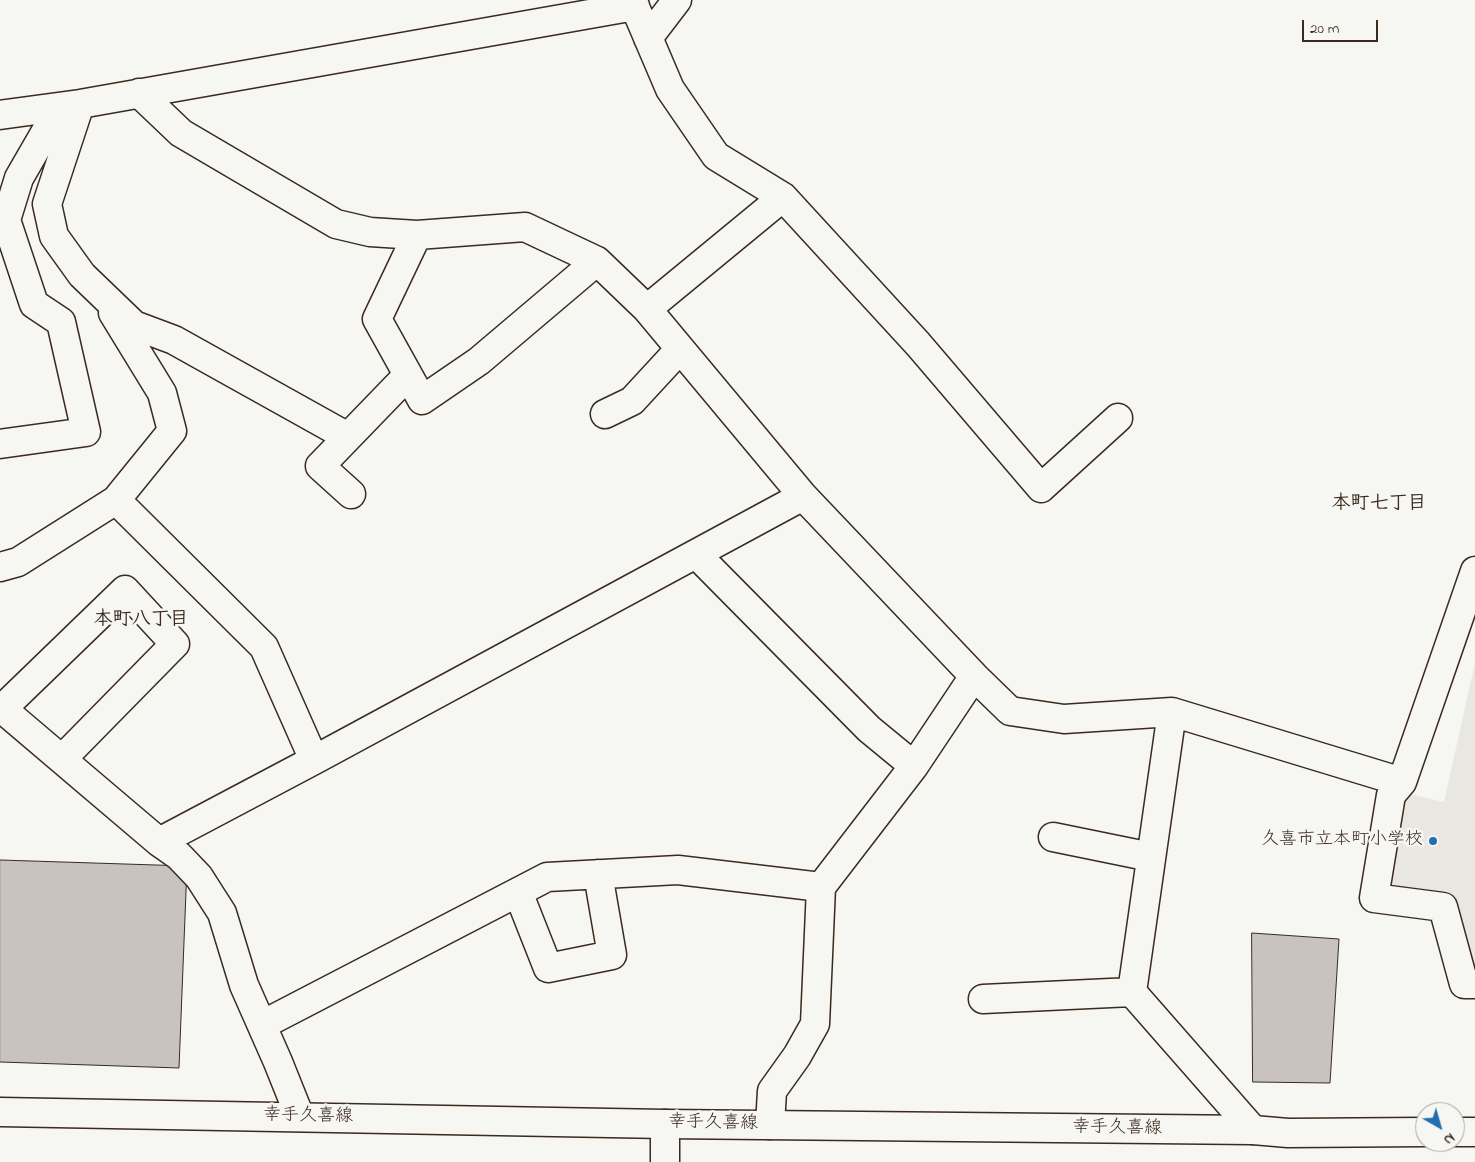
<!DOCTYPE html>
<html>
<head>
<meta charset="utf-8">
<style>
	body { margin:0 }
	#map { position:relative; width:1475px; height:1162px; overflow:hidden; background:#f6f6f2; font-family:"Indie Flower",sans-serif }
	canvas { display:block }
	.north { position:absolute; left:1415px; top:1102px; width:50px; height:50px; box-sizing:border-box; background:#f6f6f2; border:1px solid #aba49d; border-radius:50%; rotate:142deg; font-size:14px; font-weight:700; line-height:20px; text-align:center; color:#3b2a1e }
	.north::after { content:''; display:block; margin:auto; width:18px; height:22px; background:#1f6fb2; clip-path:polygon(50% 0,100% 100%,50% 72%,0 100%) }
	.scale { position:absolute; left:1302px; top:20px; width:76px; height:22px; box-sizing:border-box; border:2px solid #3b2a1e; border-top:0; padding-left:6px; font-size:15px; line-height:18px; white-space:nowrap; color:#3b2a1e; -webkit-text-stroke:4px #f6f6f2; paint-order:stroke }
</style>
</head>
<body>
<div id="map">
<canvas width="1475" height="1162"></canvas>
<div class="north">N</div>
<div class="scale">20 m</div>
</div>
<script>
const context = document.querySelector('canvas').getContext('2d');
context.lineJoin = 'round';
function paint(path, color) { context.fillStyle = color; context.fill(path, 'evenodd'); }
function stroke(path, color, width, dash) { context.strokeStyle = color; context.lineWidth = width; context.lineCap = dash ? 'butt' : 'round'; context.setLineDash(dash || []); context.stroke(path); }
function label(font, color, halo, rows, align = 'center') {
  context.font = font + ' "Indie Flower","Klee One",sans-serif'; context.lineWidth = 5; context.setLineDash([]); context.textBaseline = 'middle'; context.strokeStyle = halo; context.fillStyle = color; for (const [text, x, y, turn = 0] of rows) {
    context.save(); context.translate(x, y); context.rotate((+turn || 0) * Math.PI / 180); context.textAlign = isNaN(turn) ? turn : align; if (halo) context.strokeText(text, 0, 0); context.fillText(text, 0, 0); context.restore();
  }
}
const built = new Path2D(`
	M1475 663V971L1471 973 1454 899 1396 890 1386 877 1397 805 1409 794 1444 802Z`);
const building = new Path2D(`
	M0 860 187 866 179 1068 0 1062Z
	M1252 933 1339 939 1330 1083 1253 1082Z`);
const minor = new Path2D(`
	M632 0 670 89 716 156 783 197 918 344 1041 488 1118 418
	M648 38 677 0
	M139 93 181 133 336 224 370 232 417 235 525 227 597 261 647 309
	M80 104 47 204 54 236 82 275 134 325 174 340 348 437
	M0 115 80 104 635 6
	M783 197 647 309 803 496 974 676 1010 711 1064 719 1172 712 1402 782
	M417 235 377 319 422 400 479 361 597 261
	M113 313 162 393 172 431 116 500
	M605 414 632 401 680 349
	M0 444 86 432 61 322 34 304 6 220 19 178 60 107
	M351 494 320 466 408 375
	M696 554 869 729 914 766
	M0 567 18 562 116 500 264 647 314 760
	M1475 571 1402 782 1391 795 1374 898 1443 907 1464 984H1475
	M0 707 159 842 179 856 199 877 222 913 244 985 278 1062 300 1117
	M2 709 125 590 175 644 62 759
	M1172 712 1132 992 1253 1130
	M1053 837 1151 857
	M159 842 314 760 803 496
	M518 892 548 968 612 955 598 874
	M983 999 1132 992
	M262 1025 547 877 678 870 821 887 914 766 974 676
	M770 1125 772 1091 797 1056 815 1024 821 887
	M665 1162V1124`);
const major = new Path2D(`
	M0 1112 665 1124 1253 1130 1288 1133 1425 1132
	M1455 1132H1475`);
const markers = [
	[1433,841,5,"#1f6fb2"]
];
const poiNames = [
	["久喜市立本町小学校",1423,841]
];
const streetNames = [
	["幸手久喜線",308,1117,1],
	["幸手久喜線",713,1124,1],
	["幸手久喜線",1117,1129,1]
];
const neighbourhoodNames = [
	["本町七丁目",1379,505],
	["本町八丁目",141,621]
];
paint(built, '#e8e7e2');
paint(building, '#c8c3be');
stroke(building, '#3b2a1e', 1);
stroke(minor, '#3b2a1e', 31);
stroke(major, '#3b2a1e', 31);
stroke(minor, '#f6f6f2', 28);
stroke(major, '#f6f6f2', 28);
for (const [x, y, r, color] of markers) { const dot = new Path2D(); dot.arc(x, y, r, 0, 2 * Math.PI); context.fillStyle = color; context.fill(dot); stroke(dot, '#f6f6f2', 2); }
label('18px', '#3b2a1e', '#f6f6f2', poiNames, 'right');
label('18px', '#3b2a1e', '#f6f6f2', streetNames);
label('bold 19px', '#3b2a1e', '#f6f6f2', neighbourhoodNames);
</script>
</body>
</html>
